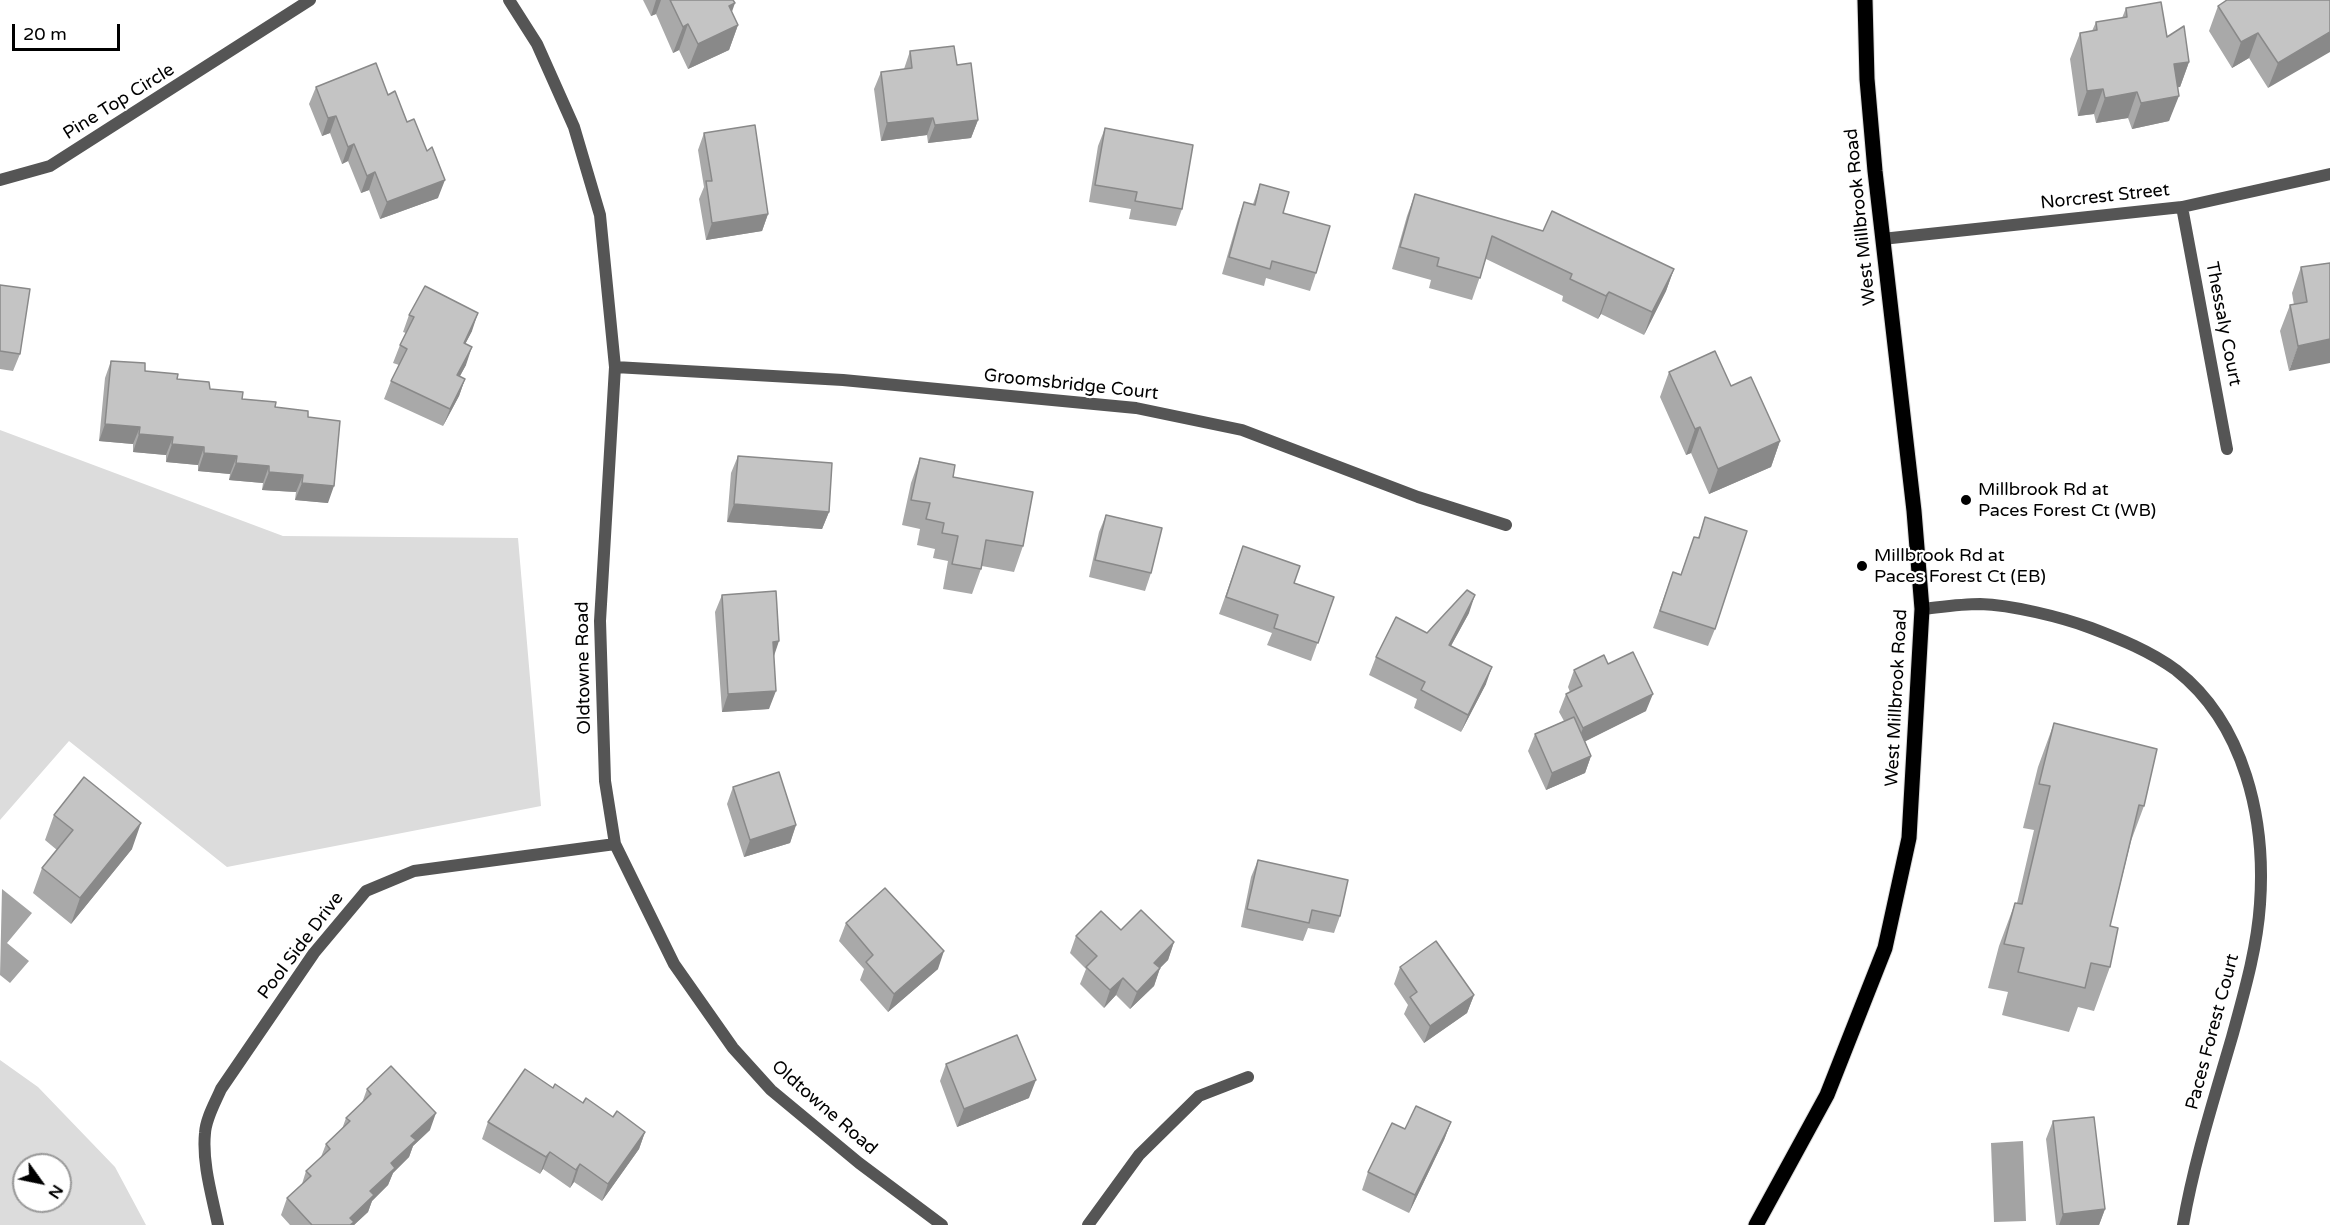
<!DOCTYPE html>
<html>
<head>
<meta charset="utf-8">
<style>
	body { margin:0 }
	#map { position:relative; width:2330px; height:1225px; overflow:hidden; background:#fff; font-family:"Varela Round",sans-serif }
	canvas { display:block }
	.north { position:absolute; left:12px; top:1153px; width:60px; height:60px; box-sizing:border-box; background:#fff; border:2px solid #999; border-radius:50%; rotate:123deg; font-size:16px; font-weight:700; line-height:24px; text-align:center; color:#000 }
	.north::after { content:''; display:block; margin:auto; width:21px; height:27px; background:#000; clip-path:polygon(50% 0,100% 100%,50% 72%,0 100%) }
	.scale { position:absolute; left:12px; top:24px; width:108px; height:27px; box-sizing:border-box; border:3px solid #000; border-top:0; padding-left:8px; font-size:18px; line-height:21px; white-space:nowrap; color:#000; -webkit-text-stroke:4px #fff; paint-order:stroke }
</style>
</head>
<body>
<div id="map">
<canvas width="2330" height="1225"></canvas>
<div class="north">N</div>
<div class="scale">20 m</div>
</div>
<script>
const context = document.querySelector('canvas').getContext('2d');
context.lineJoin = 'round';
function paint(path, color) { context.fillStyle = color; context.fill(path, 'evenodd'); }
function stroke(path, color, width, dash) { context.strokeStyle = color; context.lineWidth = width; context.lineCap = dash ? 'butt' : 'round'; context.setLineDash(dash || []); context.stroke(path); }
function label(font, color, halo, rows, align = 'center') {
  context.font = font + ' "Varela Round",sans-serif'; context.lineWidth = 4.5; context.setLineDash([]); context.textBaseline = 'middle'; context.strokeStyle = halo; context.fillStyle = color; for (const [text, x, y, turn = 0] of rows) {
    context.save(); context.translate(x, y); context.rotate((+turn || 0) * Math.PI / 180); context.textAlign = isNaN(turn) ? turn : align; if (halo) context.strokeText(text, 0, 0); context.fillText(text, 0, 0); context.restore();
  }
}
const green = new Path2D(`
	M0 430 283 536 518 538 541 806 227 867 69 741 0 820Z
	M0 1060 38 1087 115 1167 146 1225H0ZM24 1165H60V1201H24Z`);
const water = new Path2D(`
	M2 889 32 913 7 943 29 961 10 983 0 975Z
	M2023 1141 2026 1221 1994 1222 1991 1143Z`);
const street = new Path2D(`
	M509 0 537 44 574 127 600 215 615 367 600 621 605 781 615 844 674 964 733 1048 771 1090 859 1163 942 1225
	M0 180 50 166 310 0
	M2182 207 2227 449
	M1882 239 2182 207 2330 174
	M615 367 843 380 1136 408 1242 430 1418 497 1506 525
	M1922 609C1941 607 1961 604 1980 604 2012 605 2061 617 2091 628 2120 639 2150 651 2176 670 2245 724 2266 820 2260 904 2257 949 2244 993 2232 1037 2214 1099 2194 1161 2183 1225
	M218 1225C212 1196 202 1163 205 1133 206 1118 215 1103 221 1089L314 953 366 891 414 871 615 844
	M1088 1225 1139 1155 1199 1096 1248 1077`);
const primary = new Path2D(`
	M1756 1225 1827 1095 1885 948 1909 838 1922 609 1914 511 1875 171 1867 79 1865 0`);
const wall = new Path2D(`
	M643 0H733L731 12 738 25 729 50 688 69 679 50 673 53 656 14 651 16Z
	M2330 0 2268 88 2249 58 2232 68 2209 31 2218 6Z
	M2126 8 2167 37 2189 62 2180 87H2177L2169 121 2132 129 2128 118 2096 123 2094 114 2078 116 2070 59 2080 33 2092 31 2096 22 2122 18Z
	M910 51 957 65 978 120 971 138 928 143 927 135 881 141 874 89 881 72 904 69Z
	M316 87 388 95 407 122 438 198 380 219 369 190 361 193 348 161 342 164 330 133 322 136 309 104Z
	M1105 128 1182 209 1176 226 1129 219 1131 209 1089 202 1098 146Z
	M704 133 768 214 762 231 706 240 699 199 704 187 698 150Z
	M1260 184 1283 213 1316 273 1310 291 1266 278 1264 286 1222 274 1238 219 1244 202 1253 204Z
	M1415 194 1674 269 1666 291 1644 335 1601 314 1598 319 1562 301 1563 296 1486 259 1472 300 1429 288 1431 280 1392 269 1407 216Z
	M2330 263 2289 371 2280 331 2290 305H2294L2292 293 2301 267Z
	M0 285 20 354 13 371 0 369Z
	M409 315 472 331 465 344 466 365 460 376 465 379 459 396 443 426 384 399 391 381 399 365 393 363 400 345 406 333 403 332Z
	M111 361 177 379 242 399 308 417 328 503 295 500 296 492 262 490 263 483 229 480 230 474 198 471V465L166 462V455L133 452V444L99 441 105 378Z
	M1669 372 1731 386 1780 441 1771 467 1709 494 1691 453 1686 455 1660 397Z
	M738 456 829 512 822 529 727 522 731 473Z
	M920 458 953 477 1023 546 1014 572 982 566 972 594 943 589 948 561 933 558 935 549 917 545 920 529 902 525 911 483Z
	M1106 515 1151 573 1145 591 1089 577 1099 532Z
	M1705 517 1715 629 1708 646 1653 628 1673 572 1681 574 1694 537 1698 538Z
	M1243 546 1294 583 1334 597 1311 661 1267 645 1272 633 1219 614Z
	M722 595 774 658 769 709 722 712 715 612Z
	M1469 613 1451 646 1486 684 1461 732 1414 708 1417 699 1369 675 1376 657Z
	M1608 664 1646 711 1585 741 1591 756 1585 773 1546 790 1528 751 1535 734 1564 721 1559 712 1566 694 1570 692 1568 687 1574 670Z
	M2054 723 2144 806 2131 841 2110 926V967L2094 1011 2078 1007 2069 1032 2002 1015 2008 992 1988 988 1999 946 2015 903H2017L2034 830 2023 828 2038 767Z
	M733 787 796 825 790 843 744 857 727 804Z
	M54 815 132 849 71 924 33 893 42 868 57 850 45 840Z
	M1258 860 1340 916 1334 933 1308 928 1303 941 1241 927 1251 877Z
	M846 923 938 969 888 1012 860 980 864 969 839 941Z
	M1121 930 1174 942 1168 960 1160 968 1154 986 1130 1009 1116 995 1104 1008 1080 984 1086 969 1070 953 1076 936Z
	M1400 967 1474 995 1467 1013 1424 1043 1404 1014 1408 1005 1394 984Z
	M946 1064 1029 1098 957 1127 940 1081Z
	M367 1089 430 1130 413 1146 409 1157 393 1173 388 1185 372 1201 368 1212 354 1225H290L281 1215 287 1198 302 1184 306 1171 321 1157 326 1144 342 1129 346 1118 362 1103Z
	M583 1103 645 1132 639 1149 602 1201 574 1182 570 1188 543 1169 540 1174 482 1139 488 1122Z
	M2053 1121 2105 1209 2099 1225H2056L2046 1139Z
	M1451 1122 1444 1140 1409 1213 1362 1190 1368 1172 1405 1129Z`);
const shadedWall = new Path2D(`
	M656 0H661L656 14 651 16Z
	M735 3 726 29 729 6Z
	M688 24 679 50 673 53 683 27Z
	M738 25 729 50 688 69 698 44Z
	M2330 32V52L2268 88 2278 63Z
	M2258 33 2249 58 2232 68 2241 42Z
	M2189 62 2180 87 2164 89 2174 64Z
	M2103 89 2094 114 2078 116 2087 91Z
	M2137 92 2128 118 2096 123 2105 98Z
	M2179 96 2169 121 2132 129 2141 103Z
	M336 116 330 133 322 136 328 118Z
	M933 118 927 135 881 141 887 123Z
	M978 120 971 138 928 143 935 125Z
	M354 144 348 161 342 164 348 147Z
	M375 172 369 190 361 193 367 176Z
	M445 180 438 198 380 219 387 202Z
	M768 214 762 231 706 240 712 223Z
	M1674 269 1666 291 1644 335 1652 312Z
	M1609 292 1601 314 1598 319 1606 296Z
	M478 313 472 331 457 360 464 343Z
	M2330 339V363L2289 371 2298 346Z
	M472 347 466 365 451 392 457 375Z
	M465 379 459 396 443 426 450 409Z
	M105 424 140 427 133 444 99 441Z
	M1700 427 1691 453 1686 455 1695 429Z
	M139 434 173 437 166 455 133 452Z
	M1780 441 1771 467 1709 494 1718 469Z
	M172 444 204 447 198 465 166 462Z
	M204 453 237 456 230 474 198 471Z
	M236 463 269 466 263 483 229 480Z
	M269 472 303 475 296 492 262 490Z
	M302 483 334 486 328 503 295 500Z
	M734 504 829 512 822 529 727 522Z
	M1475 595 1469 613 1442 662 1449 645Z
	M779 641 773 659V642Z
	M1492 667 1486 684 1461 732 1468 715Z
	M776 691 769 709 722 712 728 694Z
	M1653 694 1646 711 1576 746 1583 728Z
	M1591 756 1585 773 1546 790 1552 773Z
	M141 823 132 849 71 924 80 898Z
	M796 825 790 843 744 857 750 840Z
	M1174 942 1168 960 1148 980 1154 963Z
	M944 951 938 969 888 1012 894 994Z
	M1160 968 1154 986 1130 1009 1137 992Z
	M1123 978 1116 995 1104 1008 1110 990Z
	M1474 995 1467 1013 1424 1043 1430 1026Z
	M1036 1080 1029 1098 957 1127 964 1109Z
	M436 1113 430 1130 413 1146 409 1157 393 1173 388 1185 372 1201 368 1212 354 1225H347L350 1218 411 1136Z
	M1451 1122 1444 1140 1409 1213 1415 1195Z
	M645 1132 639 1149 602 1201 608 1184Z
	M550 1152 543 1169 540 1174 546 1157Z
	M580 1164 574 1182 570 1188 576 1170Z
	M2105 1209 2099 1225H2059L2063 1214Z`);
const building = new Path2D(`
	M670 0H733L735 3 729 6 738 25 698 44 688 24 683 27Z
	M2227 0H2330V32L2278 63 2258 33 2241 42 2218 6Z
	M2161 2 2167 37 2184 26 2189 62 2174 64 2179 96 2141 103 2137 92 2105 98 2103 89 2087 91 2080 33 2097 30 2096 22 2127 17 2126 8Z
	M954 46 957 65 971 63 978 120 935 125 933 118 887 123 881 72 912 68 910 51Z
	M376 63 388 95 395 91 407 122 414 119 427 151 432 147 445 180 387 202 375 172 367 176 354 144 348 147 336 116 328 118 316 87Z
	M755 125 768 214 712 223 706 181H712L704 133Z
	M1105 128 1193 145 1182 209 1135 201 1137 192 1095 185Z
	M1260 184 1289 192 1283 213 1330 226 1316 273 1272 261 1270 269 1229 257 1244 202 1255 205Z
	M1415 194 1543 231 1552 211 1674 269 1652 312 1609 292 1606 296 1570 279 1572 274 1492 236 1480 278 1437 266 1439 258 1400 247Z
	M2330 263V339L2298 346 2290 305 2307 302 2301 267Z
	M0 285 30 289 20 354 0 351Z
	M425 286 478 313 464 343 472 347 457 375 465 379 450 409 391 381 407 349 400 345 414 317 409 315Z
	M1715 351 1731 386 1751 377 1780 441 1718 469 1700 427 1695 429 1669 372Z
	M111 361 145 363V371L178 374 177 379 209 382 210 389 243 392 242 399 276 402 275 407 308 411V417L340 421 334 486 302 483 303 475 269 472V466L236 463 237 456 204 453V447L172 444 173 437 139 434 140 427 105 424Z
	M738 456 832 463 829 512 734 504Z
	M920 458 955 465 953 477 1033 492 1023 546 986 540 981 569 952 564 958 536 942 533 944 523 926 519 930 503 911 500Z
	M1106 515 1162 528 1151 573 1095 560Z
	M1705 517 1747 531 1715 629 1660 611 1673 572 1681 575 1694 537 1699 538Z
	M1243 546 1300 566 1294 583 1334 597 1318 643 1274 628 1278 615 1226 597Z
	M1467 590 1475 595 1449 645 1492 667 1468 715 1421 690 1425 682 1376 657 1396 617 1427 633Z
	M776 591 779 641 773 642 776 691 728 694 722 595Z
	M1633 652 1653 694 1583 728 1566 694 1582 686 1574 670 1604 655 1608 664Z
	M1574 717 1591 756 1552 773 1535 734Z
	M2054 723 2157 749 2144 806 2139 805 2110 926 2118 928 2110 967 2091 963 2085 988 2018 972 2024 948 2004 944 2015 903 2022 904 2050 786 2039 784Z
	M779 772 796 825 750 840 733 787Z
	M84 777 141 823 80 898 42 868 73 830 54 815Z
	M1258 860 1348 880 1340 916 1312 910 1309 923 1247 909Z
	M885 888 944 951 894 994 866 962 873 955 846 923Z
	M1141 910 1174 942 1154 963 1160 968 1137 992 1123 978 1110 990 1086 967 1097 956 1076 936 1101 911 1121 930Z
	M1436 941 1474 995 1430 1026 1410 997 1417 992 1400 967Z
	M1017 1035 1036 1080 964 1109 946 1064Z
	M391 1066 436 1113 411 1136 416 1140 391 1163 395 1168 370 1191 374 1195 350 1218 354 1222 350 1225H312L287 1198 311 1176 306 1171 330 1149 326 1144 350 1121 346 1118 371 1094 367 1089Z
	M525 1069 553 1088 555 1084 583 1103 586 1098 613 1117 617 1111 645 1132 608 1184 580 1164 576 1170 550 1152 546 1157 488 1122Z
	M1416 1106 1451 1122 1415 1195 1368 1172 1392 1123 1405 1129Z
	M2094 1117 2105 1209 2063 1214 2053 1121Z`);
const markers = [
	[1966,500,6,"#000"],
	[1862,566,6,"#000"]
];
const streetNames = [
	["Pine Top Circle",119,102,-32],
	["Norcrest Street",2105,197,-6],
	["West Millbrook Road",1861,217,-96],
	["Thessaly Court",2223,324,79],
	["Groomsbridge Court",1071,385,6],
	["Oldtowne Road",584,668,-91],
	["West Millbrook Road",1897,698,-87],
	["Pool Side Drive",301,946,-53],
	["Paces Forest Court",2213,1032,-75],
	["Oldtowne Road",824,1108,41]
];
const poiNames = [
	["Millbrook Rd at",1978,490],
	["Paces Forest Ct (WB)",1978,511],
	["Millbrook Rd at",1874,556],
	["Paces Forest Ct (EB)",1874,577]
];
paint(green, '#dcdcdc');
paint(water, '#a3a3a3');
stroke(primary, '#dbdbdb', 17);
stroke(street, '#555', 12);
stroke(primary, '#000', 15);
paint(wall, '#a9a9a9');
paint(shadedWall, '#898989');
paint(building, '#c4c4c4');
stroke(building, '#898989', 1.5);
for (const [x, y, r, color] of markers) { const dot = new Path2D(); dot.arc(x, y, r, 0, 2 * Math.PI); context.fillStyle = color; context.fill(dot); stroke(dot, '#fff', 2); }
label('18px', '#000', '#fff', streetNames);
label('18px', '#000', '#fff', poiNames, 'left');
</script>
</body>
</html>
